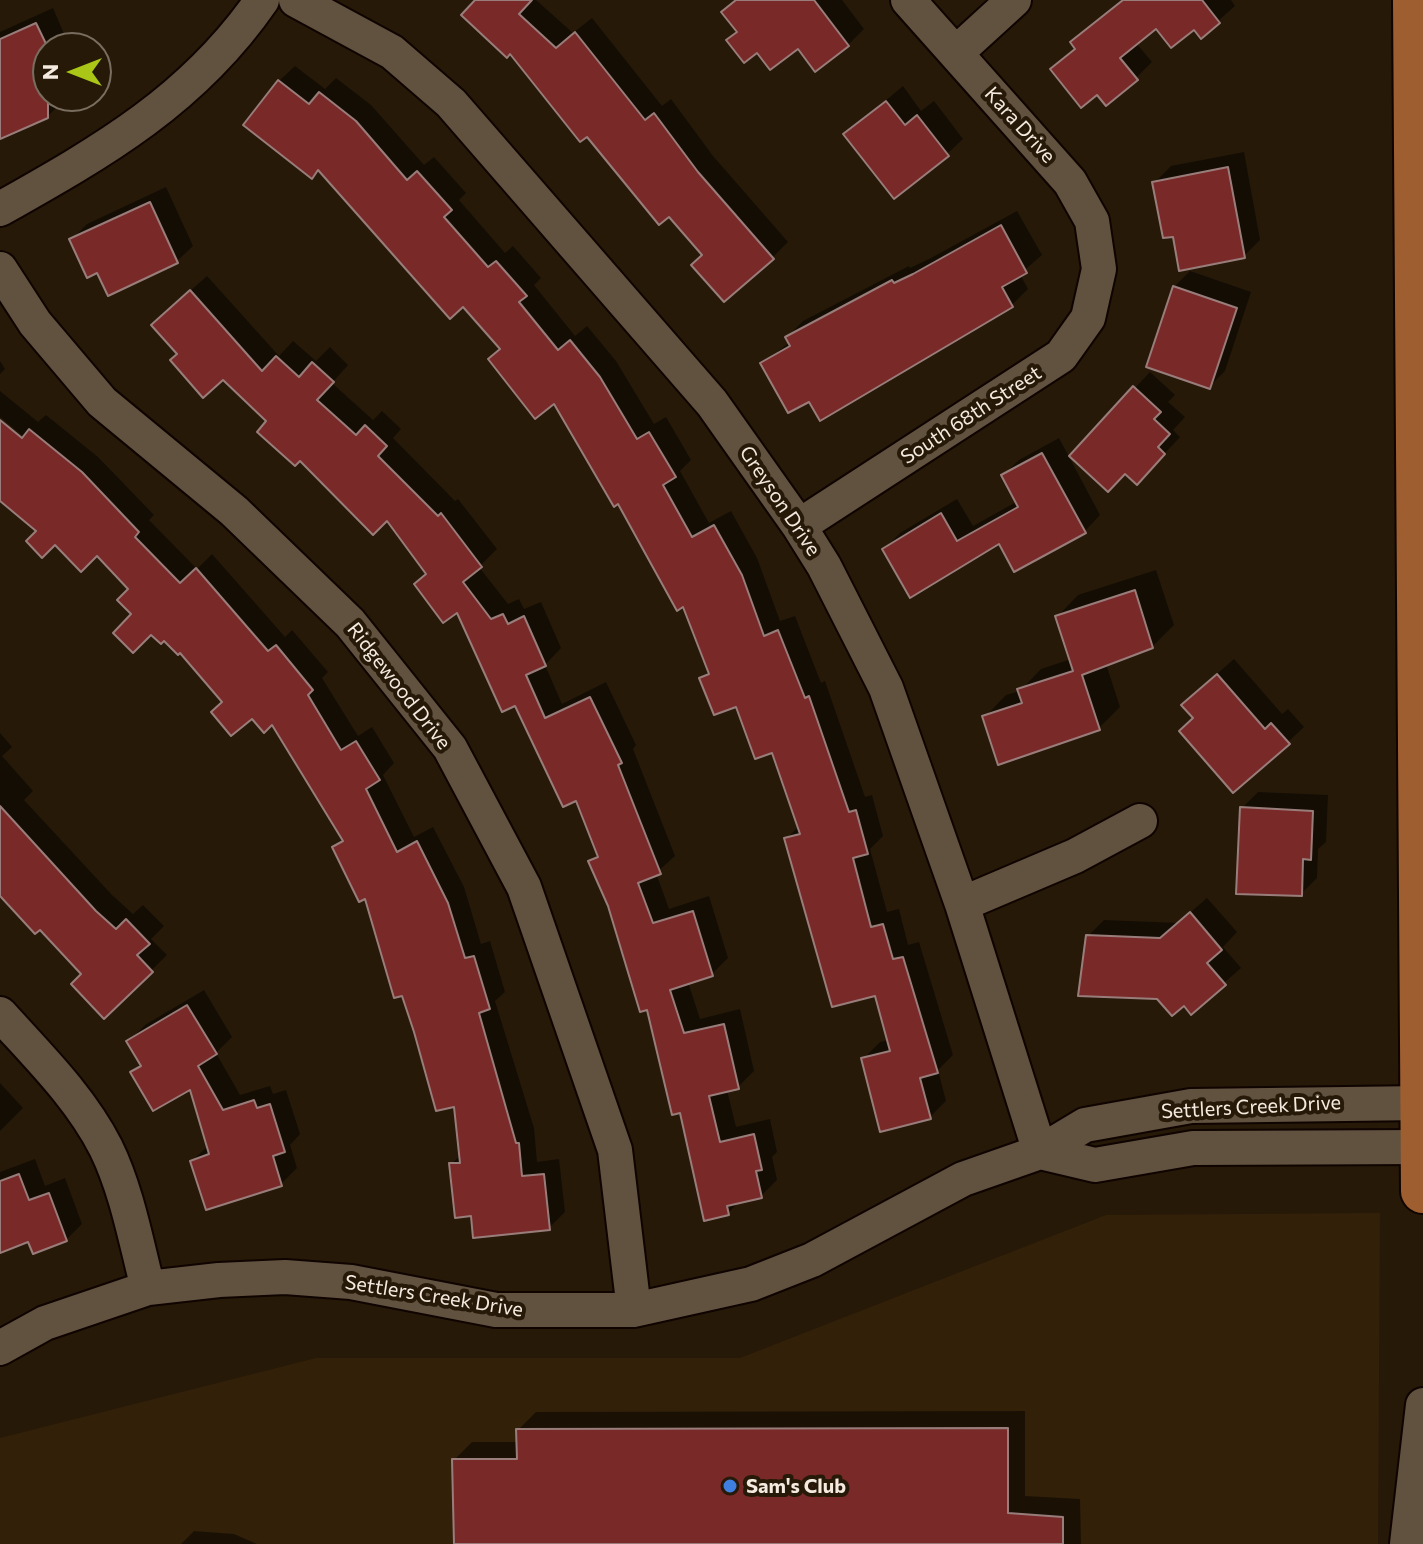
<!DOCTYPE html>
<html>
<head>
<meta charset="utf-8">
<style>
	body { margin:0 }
	#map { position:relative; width:1423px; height:1544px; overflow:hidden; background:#261908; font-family:Commissioner,sans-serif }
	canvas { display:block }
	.north { position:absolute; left:32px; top:32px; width:80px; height:80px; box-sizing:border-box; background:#261908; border:2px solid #786d5e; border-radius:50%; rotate:270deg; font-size:22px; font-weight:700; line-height:32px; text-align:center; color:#f4eadf }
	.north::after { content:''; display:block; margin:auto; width:28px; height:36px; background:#aac718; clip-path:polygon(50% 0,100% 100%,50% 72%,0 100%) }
</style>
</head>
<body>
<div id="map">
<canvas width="1423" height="1544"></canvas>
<div class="north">N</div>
</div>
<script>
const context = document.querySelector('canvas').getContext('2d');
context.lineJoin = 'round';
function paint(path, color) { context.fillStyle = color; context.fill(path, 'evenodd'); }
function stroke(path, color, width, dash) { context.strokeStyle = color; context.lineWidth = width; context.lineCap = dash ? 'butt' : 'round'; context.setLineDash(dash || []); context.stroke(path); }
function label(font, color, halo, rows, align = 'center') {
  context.font = font + ' Commissioner,sans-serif'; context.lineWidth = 8; context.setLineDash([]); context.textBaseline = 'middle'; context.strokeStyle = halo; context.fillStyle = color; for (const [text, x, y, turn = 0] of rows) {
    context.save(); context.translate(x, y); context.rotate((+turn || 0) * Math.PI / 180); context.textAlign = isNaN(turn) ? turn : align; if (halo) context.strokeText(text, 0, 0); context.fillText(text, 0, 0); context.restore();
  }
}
const built = new Path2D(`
	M1380 1213 1378 1544H0V1438L316 1358H740L1106 1215Z`);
const shadow = new Path2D(`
	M477 0H536L573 33 592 18 662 106 671 99 713 156 788 242 772 258 704 254Z
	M735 0H842L864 29 848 45 798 47 724 12Z
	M1122 0H1231L1235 6 1201 36 1194 27 1156 26 1136 43 1152 62 1136 78 1098 92 1053 69 1076 47 1073 43Z
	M53 8 70 48H48V96L65 99 49 115 3 135 0 127V32Z
	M295 66 325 89 336 78 371 105 424 165 434 157 466 193 459 200 505 253 513 246 541 278 534 285 575 336 587 326 616 361 654 424 666 417 691 460 680 471 709 523 731 511 757 558 780 621 795 616 821 683 825 681 865 797 872 795 883 836 870 849 887 912 899 909 908 945 919 942 953 1055 938 1070 946 1101 930 1117 864 1058 880 1042 889 1040 877 994 786 839 799 826 773 750 737 704 701 678 710 670 684 604 554 401 502 348 279 81Z
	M903 86 921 111 934 101 963 139 947 154 846 134Z
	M1244 152 1260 240 1244 256 1174 234 1155 182 1171 166Z
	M166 187 193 246 177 261 98 270 71 240 87 224Z
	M1017 211 1042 255 1020 274 1028 289 1012 305 960 334 810 399 762 364 790 342 787 337 803 321 909 266 910 268 931 258Z
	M1190 271 1251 292 1225 371 1209 387 1174 287Z
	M207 276 279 356 293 341 316 361 330 347 348 365 332 383 373 420 382 411 401 429 393 438 455 501 458 499 497 549 479 567 508 604 519 599 524 609 541 602 561 648 545 665 562 704 606 682 636 745 633 749 675 856 656 873 669 909 709 896 728 958 712 974 688 982 700 1019 740 1009 754 1071 738 1087 727 1090 736 1127 770 1119 777 1152 772 1157 777 1180 761 1196 740 1201 728 1213 681 1111 649 1007 591 862 599 853 577 798 458 610 387 518 223 378 179 354 170 309Z
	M0 361 5 369 0 374Z
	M1150 372 1175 395 1168 402 1185 417 1173 430 1180 437 1152 467 1135 388Z
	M0 391 38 422 46 415 98 457 154 515 149 520 197 569 212 554 285 637 292 630 328 672 322 678 358 736 372 727 394 763 383 775 414 837 433 827 464 887 481 944 490 941 505 992 495 1001 534 1128 537 1162 559 1159 565 1212 549 1228 472 1214 451 1164 461 1155 455 1104 416 1031 367 896 334 848 343 838 273 722 224 701 181 650 152 632 134 614 131 589 97 553 55 542 0 499V422L28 446 31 443 0 417Z
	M1059 438 1100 515 1085 531 884 549 900 533 957 499 973 526 1018 501 1003 475 1019 460Z
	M1156 570 1174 625 1152 647 1106 664 1120 707 1099 728 985 717 1006 695 1020 691 1041 669 1071 659 1057 617 1078 595Z
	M1234 659 1282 714 1288 709 1304 727 1288 742 1195 717 1200 689Z
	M0 733 12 747 2 756 33 791 24 800 112 895 133 914 143 905 164 926 151 939 167 955 105 1016 84 974 40 927 0 893Z
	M1258 792 1328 795 1326 842 1318 849 1317 878 1301 894 1242 808Z
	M1207 898 1237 932 1223 947 1241 968 1191 1012 1184 1003 1158 997 1088 936 1104 920 1178 923Z
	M204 990 232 1037 216 1053 240 1095 270 1086 273 1094 286 1090 300 1134 290 1145 297 1168 281 1184 192 1161 209 1145 191 1087 133 1072 142 1063 129 1041 145 1025Z
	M0 1083 23 1108 0 1131Z
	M35 1159 45 1186 65 1178 82 1224 66 1240H29L0 1246V1172Z
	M1025 1411V1496L1080 1499 1081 1544H456L454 1460 472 1442H518V1430L536 1412Z
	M194 1531 234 1534 257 1544H181Z`);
const building = new Path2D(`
	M475 0H532L519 14 556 48 575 32 645 120 654 113 698 172 774 259 724 302 691 265 702 255 669 217 659 225 587 137 580 142 510 54 507 58 461 15Z
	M736 0H814L849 46 815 72 798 49 770 70 757 53 744 63 726 40 737 32 721 12Z
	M1123 0H1202L1220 23 1201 39 1194 30 1171 48 1156 29 1120 58 1138 80 1106 106 1097 95 1081 108 1050 69 1075 49 1070 42Z
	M36 23 48 48V118L0 139V39Z
	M278 80 309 104 319 92 356 121 407 180 417 171 452 210 444 217 488 267 496 261 527 296 519 302 558 350 570 340 600 377 637 439 649 432 676 477 663 485 692 537 714 525 742 575 764 636 778 630 805 698 809 696 849 812 856 810 868 854 853 858 871 927 883 924 893 959 903 957 938 1073 920 1078 931 1119 880 1132 861 1058 890 1051 875 996 832 1007 784 838 800 834 772 753 755 759 736 707 714 715 699 678 709 674 683 607 677 611 618 504 614 507 554 404 535 419 488 359 500 349 463 307 450 319 318 170 312 179 243 125Z
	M886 101 905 125 917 115 949 156 894 199 843 134Z
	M1228 167 1245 258 1179 271 1173 237 1163 238 1152 182Z
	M150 202 178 263 108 296 97 273 87 278 69 239Z
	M1001 225 1027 273 1002 287 1013 307 820 421 809 402 788 413 760 363 790 346 785 337 892 280 894 283 913 274Z
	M1173 286 1237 308 1210 389 1146 367Z
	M190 290 262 371 276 356 299 377 312 362 334 382 317 400 356 435 365 425 387 446 378 456 438 516 441 513 482 567 463 582 491 619 503 614 508 624 524 616 546 666 526 675 545 718 590 697 622 763 618 765 661 874 638 883 653 923 693 911 713 976 670 990 684 1033 724 1024 739 1089 709 1096 720 1142 754 1134 762 1170 756 1171 762 1198 727 1206 729 1215 704 1221 680 1113 672 1115 647 1010 640 1012 608 906 588 861 598 857 576 801 563 807 515 706 502 712 457 613 443 623 414 584 426 574 387 521 373 535 300 461 295 466 257 432 266 421 223 380 203 398 170 360 177 354 151 325Z
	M1133 386 1161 412 1154 419 1170 434 1158 447 1165 454 1137 485 1125 474 1108 492 1069 456Z
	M0 420 22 438 29 429 82 472 139 532 135 537 180 583 196 568 268 651 276 645 313 690 308 695 341 750 356 741 380 780 366 789 397 852 417 841 448 903 465 958 474 956 490 1009 479 1013 516 1143H519L522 1176 544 1174 550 1230 473 1238 471 1216 455 1218 449 1163H460L454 1107 436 1111 414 1032 402 996 394 998 365 899 359 902 332 847 343 841 272 725 264 733 252 719 231 736 211 712 222 702 180 653 178 655 164 641 161 644 151 635 133 653 113 633 131 614 117 600 128 589 97 556 81 572 55 545 42 558 26 541 36 531 0 501Z
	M1042 453 1086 533 1014 572 999 544 910 598 882 549 941 513 957 541 1018 507 1001 475Z
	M1135 590 1153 648 1082 675 1100 730 998 765 982 716 1022 703 1017 689 1073 671 1055 616Z
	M1217 674 1265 729 1271 723 1290 744 1233 793 1179 731 1193 718 1181 705Z
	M0 806 96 911 116 929 126 919 150 944 137 955 153 972 104 1019 71 984 81 974 40 930 35 934 0 896Z
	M1240 807 1313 811 1311 860 1303 859 1302 896 1236 894Z
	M1190 912 1222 950 1207 963 1226 985 1191 1015 1184 1006 1172 1016 1157 999 1078 996 1086 935 1160 938Z
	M187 1005 217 1054 198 1066 223 1110 254 1100 257 1108 270 1104 285 1152 273 1156 282 1186 206 1210 190 1161 209 1154 190 1090 153 1111 130 1072 141 1066 126 1041Z
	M19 1174 29 1200 49 1193 67 1241 33 1254 28 1242 0 1253V1181Z
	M1008 1428V1513L1063 1517V1544H454L452 1459H517L516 1429Z`);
const minor = new Path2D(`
	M296 0 392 52 451 103 712 403 799 526 824 566 886 688 962 904 1040 1152
	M956 53 1014 0
	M0 209C103 151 193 100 262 0
	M0 269 35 323 102 402 234 511 350 623 450 748 524 887 615 1150 634 1310
	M799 526 1061 356 1088 318 1099 269 1092 221 1070 182 908 0
	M962 904 1075 856 1140 821
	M0 1014C38 1056 80 1097 106 1148 127 1191 136 1242 148 1288
	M1040 1152 1095 1165 1193 1148 1423 1147
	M0 1348 45 1323 148 1288 219 1280 285 1277 351 1282 496 1310H634L751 1284 812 1260 963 1179 1040 1152 1085 1125 1191 1106 1423 1103
	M1407 1544 1423 1405`);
const primary = new Path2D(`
	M1415 0 1423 1191`);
const markers = [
	[730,1486,8,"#3f7fe0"]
];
const streetNames = [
	["Kara Drive",1020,125,48],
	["South 68th Street",971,415,-33],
	["Greyson Drive",780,501,56],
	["Ridgewood Drive",399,686,52],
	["Settlers Creek Drive",1251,1107,-3],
	["Settlers Creek Drive",434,1296,9]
];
const poiNames = [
	["Sam's Club",746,1486]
];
paint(built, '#322009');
paint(shadow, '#0007');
paint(building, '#792a28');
stroke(building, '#997d7b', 2);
stroke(minor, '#0f0400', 38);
stroke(primary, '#0f0400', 48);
stroke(minor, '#61513f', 34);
stroke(primary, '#9e5e30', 44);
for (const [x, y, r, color] of markers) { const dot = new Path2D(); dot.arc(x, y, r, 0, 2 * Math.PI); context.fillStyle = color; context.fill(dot); stroke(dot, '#261908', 3); }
label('20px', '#f4eadf', '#261908', streetNames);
label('bold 20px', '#f4eadf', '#261908', poiNames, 'left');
</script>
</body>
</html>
